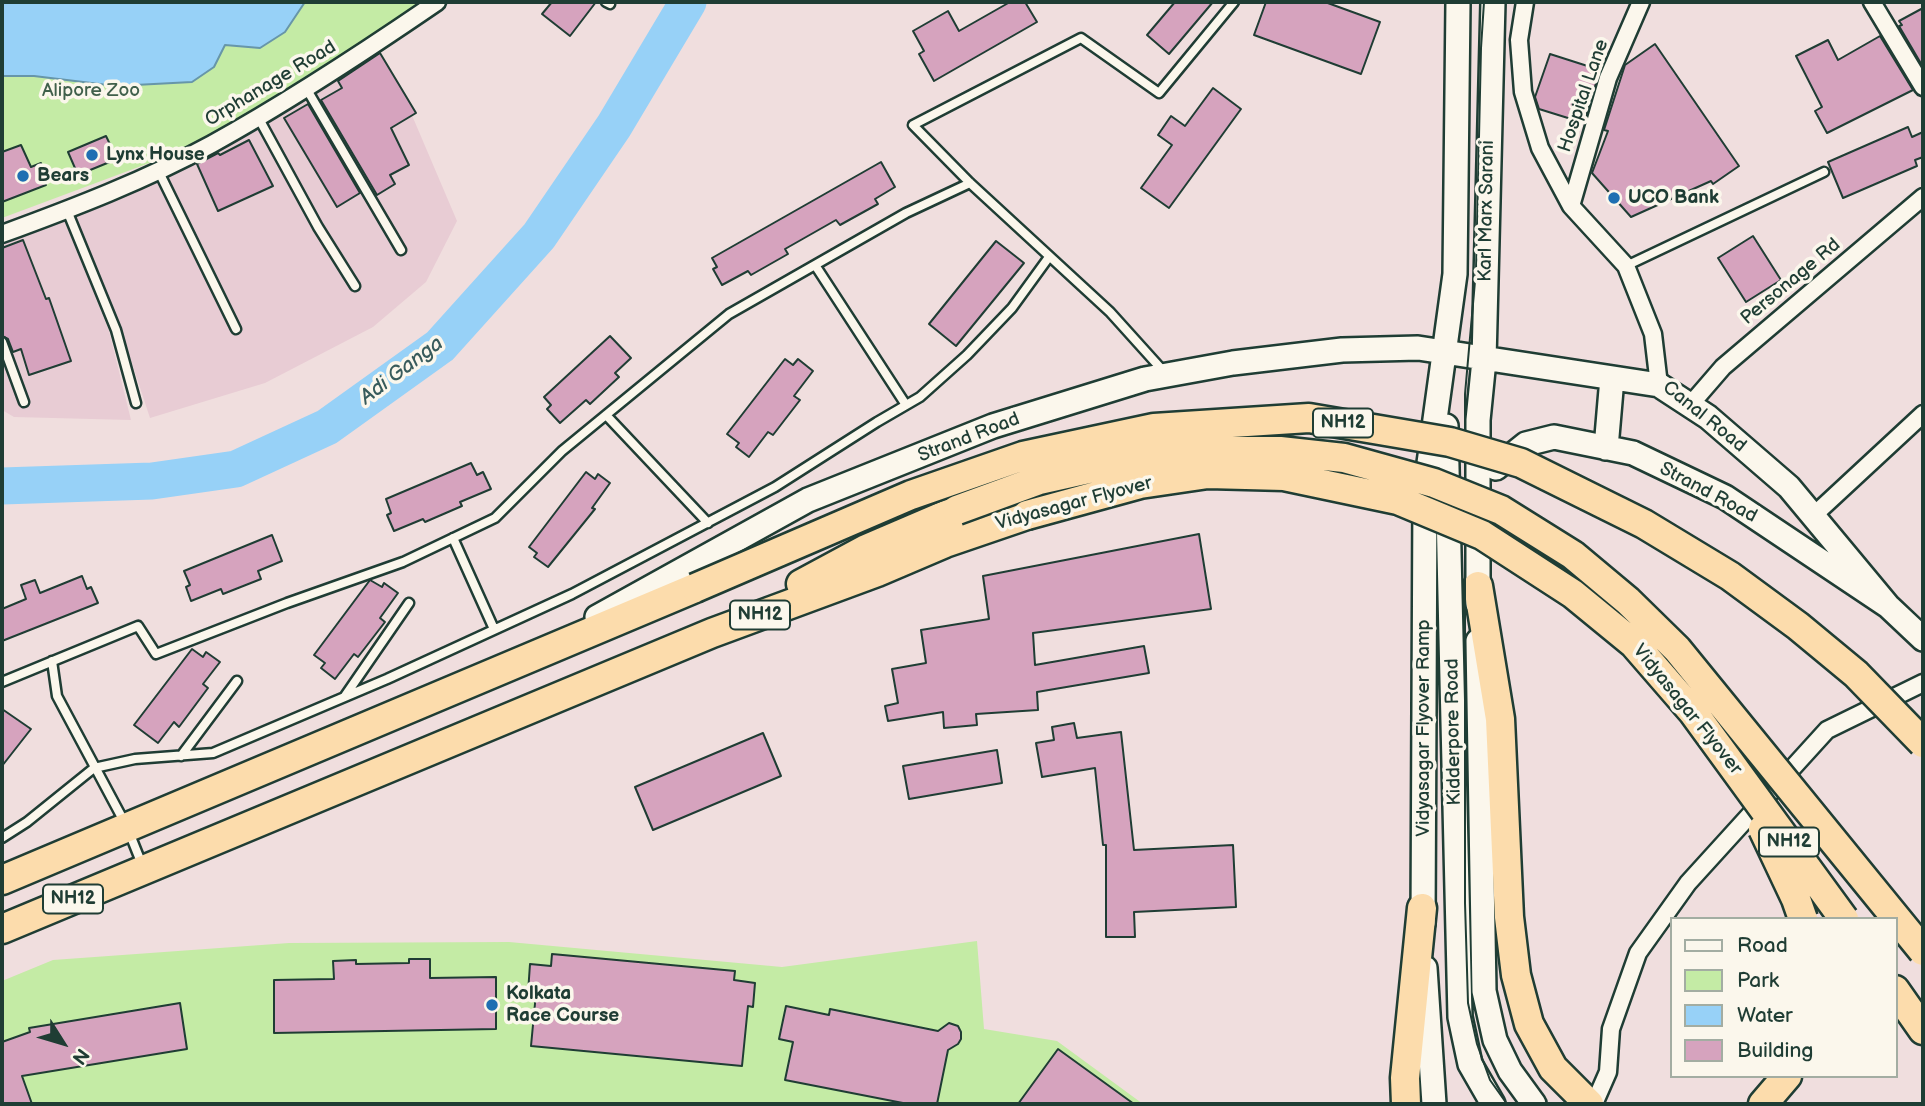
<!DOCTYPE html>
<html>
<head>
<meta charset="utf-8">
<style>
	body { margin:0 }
	#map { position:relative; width:1925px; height:1106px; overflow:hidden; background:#f0dede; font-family:"Balsamiq Sans",sans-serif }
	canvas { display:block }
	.frame { position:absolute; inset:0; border:4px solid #1f3d34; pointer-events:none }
	.legend { position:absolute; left:1670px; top:917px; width:228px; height:161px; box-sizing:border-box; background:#fbf7ec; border:2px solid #a3ada2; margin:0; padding:9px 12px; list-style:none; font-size:21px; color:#1f3d34 }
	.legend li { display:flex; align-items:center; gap:14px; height:35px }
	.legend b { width:35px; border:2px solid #a3ada2 }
	.north { position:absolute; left:28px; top:1008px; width:70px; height:70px; -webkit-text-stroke:5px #fbf7ec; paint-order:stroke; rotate:127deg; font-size:19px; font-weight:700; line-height:28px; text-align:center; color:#1f3d34 }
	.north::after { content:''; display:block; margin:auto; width:24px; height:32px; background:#1f3d34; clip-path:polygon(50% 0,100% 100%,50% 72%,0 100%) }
</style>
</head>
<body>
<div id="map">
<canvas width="1925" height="1106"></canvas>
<div class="frame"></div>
<ul class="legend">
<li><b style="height:9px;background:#fbf7ec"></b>Road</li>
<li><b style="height:19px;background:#c4eba5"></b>Park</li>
<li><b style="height:19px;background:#97d1f7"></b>Water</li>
<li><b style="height:19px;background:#d6a3be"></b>Building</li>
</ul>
<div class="north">N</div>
</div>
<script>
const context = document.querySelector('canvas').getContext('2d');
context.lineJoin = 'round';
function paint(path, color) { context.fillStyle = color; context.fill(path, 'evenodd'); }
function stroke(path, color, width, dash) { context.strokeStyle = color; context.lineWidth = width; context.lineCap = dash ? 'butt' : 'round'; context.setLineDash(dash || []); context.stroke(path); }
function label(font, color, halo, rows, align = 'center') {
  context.font = font + ' "Balsamiq Sans",sans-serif'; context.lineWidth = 7; context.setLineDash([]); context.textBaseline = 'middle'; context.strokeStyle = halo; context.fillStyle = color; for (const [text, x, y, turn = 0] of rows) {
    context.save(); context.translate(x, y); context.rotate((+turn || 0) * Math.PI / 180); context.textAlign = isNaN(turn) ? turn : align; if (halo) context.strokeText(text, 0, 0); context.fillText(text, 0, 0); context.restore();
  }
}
const built = new Path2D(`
	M375 54 411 113 457 221 426 282 373 327 265 383 150 418 121 330 75 217 148 181Z
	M64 219 109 331 131 420 14 417 2 410V242Z`);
const green = new Path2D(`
	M2 2H431L211 140 2 218Z
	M977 941 984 1029 1057 1041 1143 1104H2V981L53 960 289 943 509 942 782 967Z`);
const water = new Path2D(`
	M2 2H305L285 32 260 48 225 45 214 67 192 82 116 86 34 76H2Z`);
const river = new Path2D(`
	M2 486 152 481 236 469 327 427 440 346 539 236 614 126 688 2`);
const building = new Path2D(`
	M552 2H596L570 36 542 14Z
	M1010 2H1025L1037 22 934 81 919 54 924 51 913 31 948 11 959 31Z
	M1175 2H1213L1169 54 1147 35Z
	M1266 2H1325L1380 22 1361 74 1254 35Z
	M1923 8V67L1899 26 1902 25 1899 21Z
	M1880 36 1913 90 1827 133 1815 111 1822 107 1796 56 1828 40 1838 60Z
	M1655 44 1739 166 1713 184 1711 181 1631 217 1592 173 1608 131 1604 130 1625 65Z
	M380 53 416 113 391 128 409 165 390 175 395 184 377 195 321 100 342 88 338 81Z
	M1550 54 1600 70 1584 123 1539 109 1535 97Z
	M1213 88 1241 109 1169 208 1141 188 1172 145 1158 135 1171 116 1185 126Z
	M308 104 360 193 337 207 284 118Z
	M1908 127 1912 137 1923 132V157L1915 160 1917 166 1843 198 1828 162Z
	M106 136 117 159 78 175 68 152Z
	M249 140 273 186 218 211 197 164 218 153 220 155Z
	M21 145 31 167 41 163 46 185 2 202V152Z
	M881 162 895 187 875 199 878 204 840 225 836 220 785 249 788 254 751 275 748 271 722 285 713 269 717 267 712 258Z
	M1753 236 1781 280 1746 302 1718 258Z
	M23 240 46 299 49 298 71 361 29 375 21 349 13 352 8 339 2 336V248Z
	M996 241 1024 263 956 346 929 324Z
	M610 336 631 358 615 373 619 377 590 404 586 400 560 423 547 409 551 405 544 397Z
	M785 359 793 365 798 359 813 371 794 396 800 400 773 435 768 432 749 457 736 447 739 443 727 434Z
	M471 463 477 475 483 472 491 489 460 502 462 506 425 522 423 519 394 531 387 515 391 513 386 499Z
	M586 472 595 479 598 474 610 483 592 508 595 509 548 567 534 557 537 553 529 547Z
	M1199 534 1211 609 1033 633 1035 665 1144 646 1149 673 1037 692 1038 710 976 714 977 725 944 728 943 712 888 721 885 706 898 703 892 669 926 663 921 630 989 619 983 576Z
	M272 535 282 561 258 571 261 579 223 594 221 589 191 601 186 587 190 585 184 571Z
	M82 576 87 589 91 587 98 603 2 641V609L26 599 21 585 35 580 40 593Z
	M370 580 382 587 384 583 398 593 380 618 385 622 358 657 354 654 335 679 321 668 325 663 314 655Z
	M192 649 203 657 206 652 220 662 203 684 208 688 179 727 174 722 158 743 134 725Z
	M2 709 31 729 2 766Z
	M1074 723 1077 738 1121 732 1134 850 1233 845 1236 907 1134 912 1135 937H1106V845H1103L1095 768 1042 777 1036 743 1054 740 1052 727Z
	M763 733 781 776 653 830 635 787Z
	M997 750 1002 783 909 799 903 766Z
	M552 954 735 971 734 980 755 983 753 1007 748 1006 742 1066 531 1046 536 993H528L530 964 551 966Z
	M409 959H430V978L496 977V1029L274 1033V980L334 979 333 961 356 960V964L409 963Z
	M180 1003 187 1049 22 1076 32 1104H2V1042L30 1032 29 1028Z
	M786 1006 829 1015 830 1009 938 1031 949 1023 958 1026 961 1032V1039L958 1044 948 1050 937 1104H908L785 1080 793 1042 779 1039Z
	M1058 1049 1134 1104H1018Z`);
const lane = new Path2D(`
	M606 2 610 4
	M306 88 401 250
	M258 117 318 227 355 286
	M158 170 236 329
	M66 208 116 330 136 403
	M815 265 906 405
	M1626 266 1824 172
	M2 342 24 402
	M1165 373 1110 312 970 183 913 125 1081 38 1159 93 1234 2
	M606 415 708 523
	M453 538 494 629
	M52 661 57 696 127 827 143 867
	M2 682 138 626 156 654 287 603 403 562 495 518 562 451 729 314 906 213 970 183
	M345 696 409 603
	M181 756 237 681
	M2 838 27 822 94 768 135 759 213 753 387 679 572 594 775 487 877 422 920 397 967 355 1012 308 1049 257`);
const street = new Path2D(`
	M1525 2 1519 40 1523 92 1540 148 1571 206 1626 266 1653 334 1659 385
	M1872 2 1923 87
	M1571 206 1608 78 1641 2
	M2 234C73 208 146 180 212 144 290 101 364 52 437 2
	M1691 404 1723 367 1923 197
	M1813 516 1923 414
	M1594 1104 1608 1072 1611 1029 1638 953 1688 883 1827 730 1923 683`);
const secondary = new Path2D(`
	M1446 426 1460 1017 1470 1064 1493 1104
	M1606 448 1612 378
	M1496 468 1526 444 1554 437 1633 453 1725 497 1888 606 1923 639
	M1478 604V420L1484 360 1493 2
	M597 617 808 500 993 426 1145 379 1233 363 1342 350 1418 348 1659 385 1708 417 1789 487 1888 606
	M1478 641 1484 991 1495 1040 1510 1071 1534 1104
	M1423 923 1425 492 1455 274 1458 2
	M1425 968 1434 1104`);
const highway = new Path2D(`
	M801 584 866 549 957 510
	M1478 586 1500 719 1509 917 1516 975 1529 1024 1553 1068 1589 1104
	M2 880 695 588
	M2 929 712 633 877 572 945 543 1027 515
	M1895 990 1923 1030
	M1406 1104 1405 1078 1422 908
	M1763 1104 1787 1076`);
const tram = new Path2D(`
	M1484 2 1481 48 1476 270 1465 394V903L1468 1003 1477 1044 1490 1080 1507 1104`);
const highwayBridge = new Path2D(`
	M957 510 1039 480 1142 457 1210 451H1280L1344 458 1434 483 1501 510 1573 555 1628 601 1677 649 1923 951
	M1027 515 1140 484 1208 474 1284 476 1398 500 1482 535 1573 594 1634 644 1693 712 1844 919
	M695 588 911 495 1023 456 1154 428 1309 418 1450 442 1521 463 1644 524 1730 576 1798 626 1856 674 1923 743
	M1763 829 1796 899 1803 919`);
const markers = [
	[92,155,7,"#1f6fb2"],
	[23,176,7,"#1f6fb2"],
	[1614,198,7,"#1f6fb2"],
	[492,1005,7,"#1f6fb2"]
];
const shields = [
	[1343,423,60],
	[760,615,60],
	[1789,842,60],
	[73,899,60]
];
const shieldNames = [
	["NH12",1343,423],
	["NH12",760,615],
	["NH12",1789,842],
	["NH12",73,899]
];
const streetNames = [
	["Orphanage Road",271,84,-31],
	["Hospital Lane",1584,96,-71],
	["Karl Marx Sarani",1487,211,-89],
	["Personage Rd",1791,282,-40],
	["Canal Road",1704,417,39],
	["Strand Road",969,438,-21],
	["Strand Road",1708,493,28],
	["Vidyasagar Flyover",1074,504,-15],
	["Vidyasagar Flyover",1687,710,51],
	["Vidyasagar Flyover Ramp",1424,728,-90],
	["Kidderpore Road",1454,732,-91]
];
const parkNames = [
	["Alipore Zoo",91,91]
];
const poiNames = [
	["Lynx House",106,155],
	["Bears",37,176],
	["UCO Bank",1628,198],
	["Kolkata",506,994],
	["Race Course",506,1016]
];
const waterNames = [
	["Adi Ganga",402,371,-37]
];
paint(built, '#e8ccd4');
paint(green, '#c4eba5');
paint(water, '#97d1f7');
stroke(water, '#6796a9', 2);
stroke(river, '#97d1f7', 37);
paint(building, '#d6a3be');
stroke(building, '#1f3d34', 2);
stroke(lane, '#1f3d34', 13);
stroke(street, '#1f3d34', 21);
stroke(secondary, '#1f3d34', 28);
stroke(highway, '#1f3d34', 33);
stroke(lane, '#fbf7ec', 8);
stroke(street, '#fbf7ec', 16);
stroke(secondary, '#fbf7ec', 23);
stroke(highway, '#fcdcac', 28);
stroke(tram, '#1f3d34', 2);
stroke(highwayBridge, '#1f3d34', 33, []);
stroke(highwayBridge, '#fcdcac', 28);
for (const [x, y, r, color] of markers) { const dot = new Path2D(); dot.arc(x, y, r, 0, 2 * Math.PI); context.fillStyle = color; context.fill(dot); stroke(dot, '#fbf7ec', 2.5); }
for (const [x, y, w] of shields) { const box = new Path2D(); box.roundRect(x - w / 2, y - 14.5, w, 29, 5); context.fillStyle = '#fbf7ec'; context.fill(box); stroke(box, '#1f3d34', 2); }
label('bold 18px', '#1f3d34', null, shieldNames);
label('19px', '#1f3d34', '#fbf7ec', streetNames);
label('19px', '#40604b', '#fbf7ec', parkNames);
label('bold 19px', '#1f3d34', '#fbf7ec', poiNames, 'left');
label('italic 21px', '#375b5b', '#fbf7ec', waterNames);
</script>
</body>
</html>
